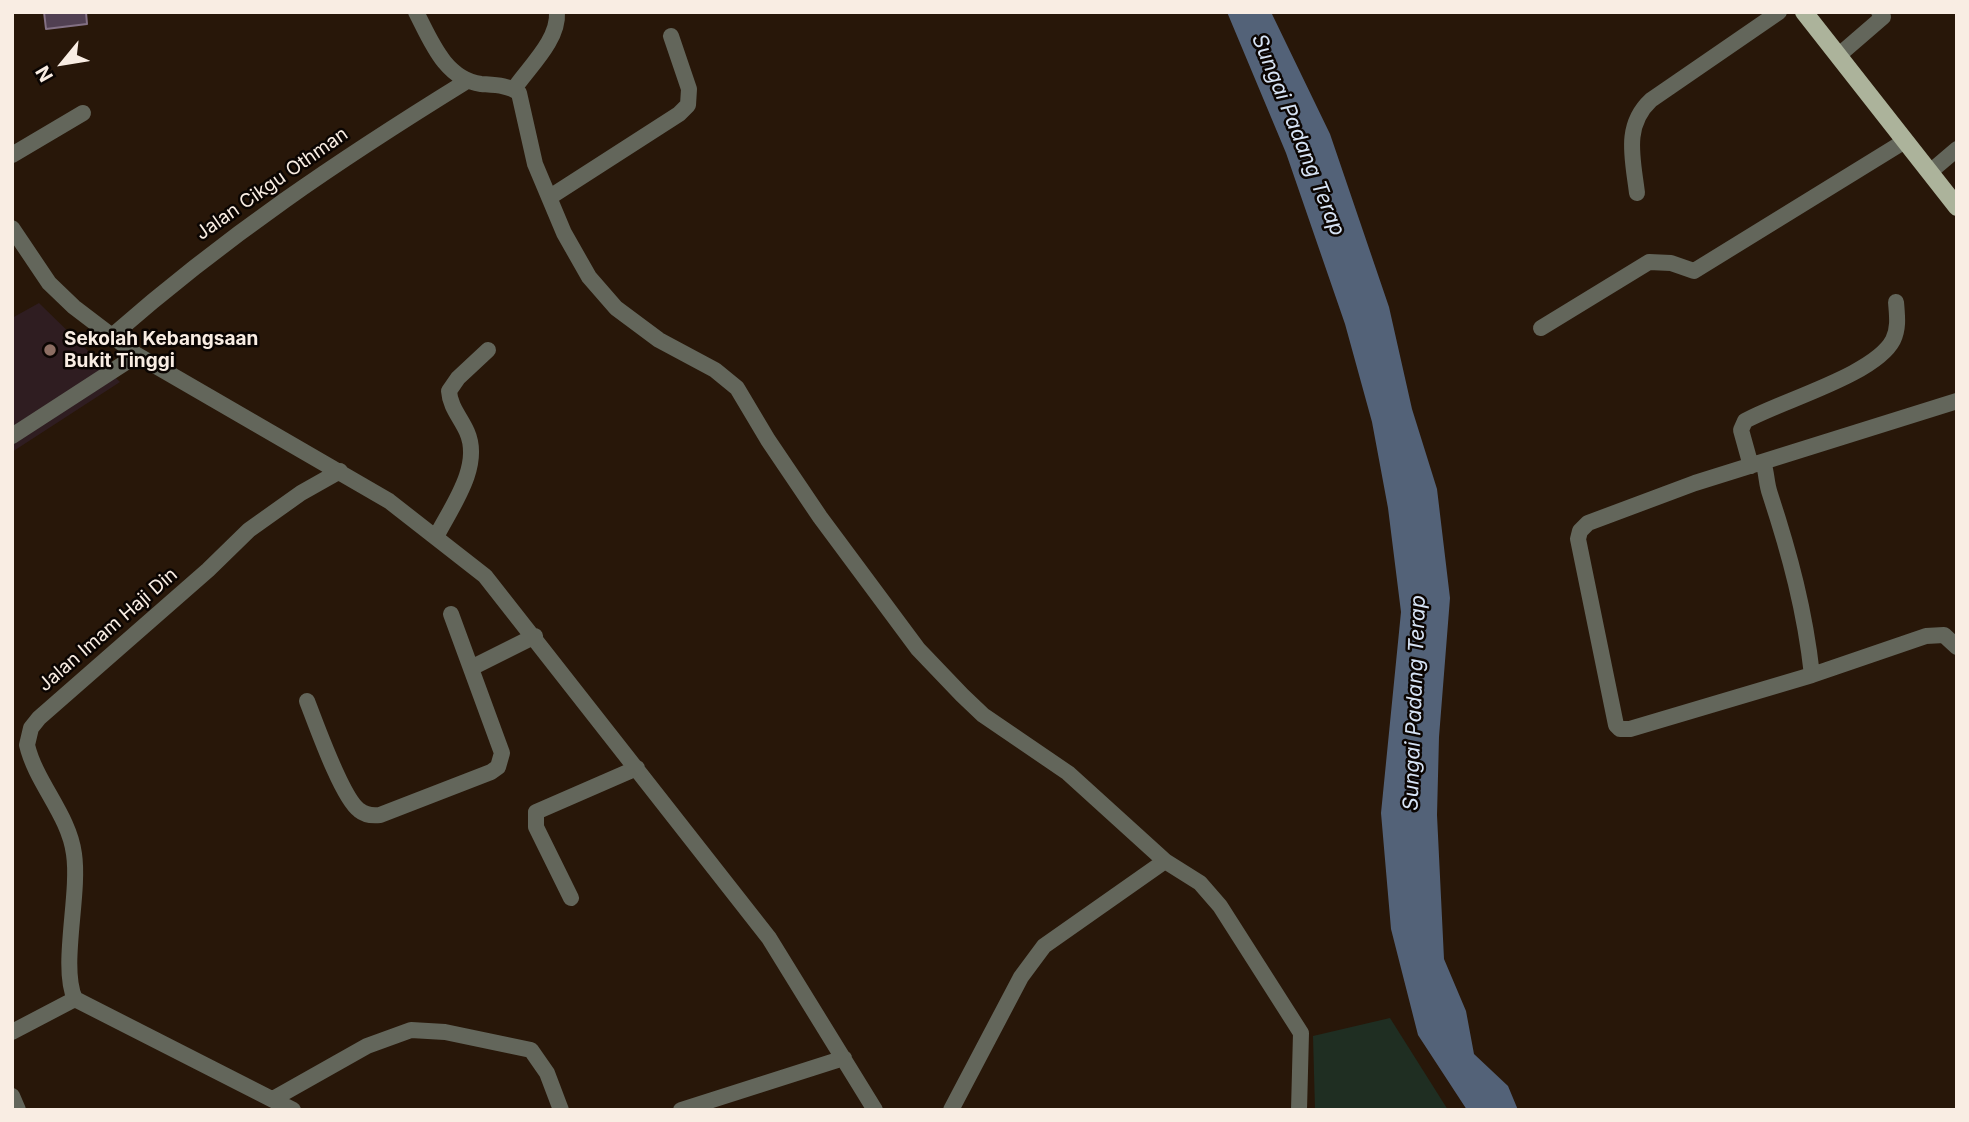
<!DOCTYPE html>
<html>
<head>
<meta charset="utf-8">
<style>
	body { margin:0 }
	#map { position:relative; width:1969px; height:1122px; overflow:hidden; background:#281709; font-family:Inter,sans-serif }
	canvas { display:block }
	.frame { position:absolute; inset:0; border:14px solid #f9ede3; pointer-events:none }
	.north { position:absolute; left:28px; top:28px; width:70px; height:70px; -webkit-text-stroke:5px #0b0502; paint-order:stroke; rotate:240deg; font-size:19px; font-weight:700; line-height:28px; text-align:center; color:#f9ede3 }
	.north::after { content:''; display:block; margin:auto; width:24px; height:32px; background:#f9ede3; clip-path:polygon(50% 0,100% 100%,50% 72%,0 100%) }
</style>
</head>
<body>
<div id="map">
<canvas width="1969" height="1122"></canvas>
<div class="frame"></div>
<div class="north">N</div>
</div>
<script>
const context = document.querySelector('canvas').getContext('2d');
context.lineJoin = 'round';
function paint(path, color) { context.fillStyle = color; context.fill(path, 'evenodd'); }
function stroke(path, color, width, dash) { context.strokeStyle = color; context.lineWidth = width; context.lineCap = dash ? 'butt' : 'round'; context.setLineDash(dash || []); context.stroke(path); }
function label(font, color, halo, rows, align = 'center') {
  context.font = font + ' Inter,sans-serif'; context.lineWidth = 5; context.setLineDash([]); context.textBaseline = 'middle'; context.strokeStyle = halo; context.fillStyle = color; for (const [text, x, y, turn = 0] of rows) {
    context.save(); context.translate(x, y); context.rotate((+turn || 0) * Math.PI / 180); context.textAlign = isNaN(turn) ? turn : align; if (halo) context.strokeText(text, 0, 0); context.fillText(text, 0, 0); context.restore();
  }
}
const education = new Path2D(`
	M39 303 120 382 12 452V318Z`);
const green = new Path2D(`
	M1390 1018 1448 1110H1315L1313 1036Z`);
const water = new Path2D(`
	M1227 12H1271L1330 134 1389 307 1412 409 1437 489 1450 598 1439 737 1437 815 1444 959 1466 1011 1474 1054 1508 1086 1518 1110H1467L1418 1035 1391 929 1381 813 1401 612 1388 508 1372 422 1345 324 1286 153Z`);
const building = new Path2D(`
	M44 12H86L87 24 46 29Z`);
const minor = new Path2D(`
	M416 12C431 41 445 79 481 84 494 85 509 85 519 93L535 164 564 233 589 277 616 308 659 340 715 370 737 388 768 440 820 517 918 649 962 695 983 715 1068 773 1165 861 1200 883 1220 906 1301 1033 1299 1110
	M1839 55 1883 17 1879 12
	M514 89C529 67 559 40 557 12
	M12 155 83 113
	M1930 172 1957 149
	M1637 193C1633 159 1623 126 1651 100L1779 12
	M550 197 679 114 688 105 689 89 671 36
	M12 228 49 283 74 307 137 355 389 501 485 576 769 938 875 1110
	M1541 328 1649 262 1671 263 1694 271 1905 141
	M112 336C226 236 339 160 467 81
	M1957 401 1695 483 1588 523 1580 531 1578 539 1616 725 1620 729H1630L1812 675 1926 636 1944 635 1957 647
	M12 436 137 355
	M1763 462C1767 473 1766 483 1770 494 1790 555 1805 611 1812 675
	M1751 466 1741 430 1745 421C1780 401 1875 375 1893 340 1899 328 1897 315 1896 302
	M437 535C452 506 482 466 467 432 461 418 450 407 449 391L458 378 488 350
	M471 668 535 636
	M307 701C316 724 342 798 359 810 365 815 372 816 380 815L491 772 498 767 502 753 451 614
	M571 898 536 827V812L637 768
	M12 1032 75 999
	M12 1096 18 1110
	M273 1099 367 1046 411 1030 445 1032 531 1050 547 1073 561 1110
	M293 1110 75 999C60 967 80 895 74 854 69 815 36 783 27 745L31 728 39 718 208 570 249 530 301 493 340 471
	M681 1110 844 1058
	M951 1110 1021 977 1044 946 1165 861`);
const major = new Path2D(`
	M1804 12 1957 207`);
const markers = [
	[50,350,7,"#8d6e63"]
];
const streetNames = [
	["Jalan Cikgu Othman",272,184,-35],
	["Jalan Imam Haji Din",108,630,-41]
];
const poiNames = [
	["Sekolah Kebangsaan",64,339],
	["Bukit Tinggi",64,361]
];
const waterNames = [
	["Sungai Padang Terap",1298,135,68],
	["Sungai Padang Terap",1415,703,-88]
];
paint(education, '#2f1d21');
paint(green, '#1f2e22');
paint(water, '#536278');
paint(building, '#514052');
stroke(building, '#837084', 2);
stroke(minor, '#63665b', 16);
stroke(major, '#acb39b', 18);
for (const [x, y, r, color] of markers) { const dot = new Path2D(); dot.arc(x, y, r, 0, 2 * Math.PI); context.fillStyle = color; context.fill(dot); stroke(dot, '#0b0502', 2.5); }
label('19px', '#f9ede3', '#0b0502', streetNames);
label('bold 19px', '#f9ede3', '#0b0502', poiNames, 'left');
label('italic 21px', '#d7e4f6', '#0b0502', waterNames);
</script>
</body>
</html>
